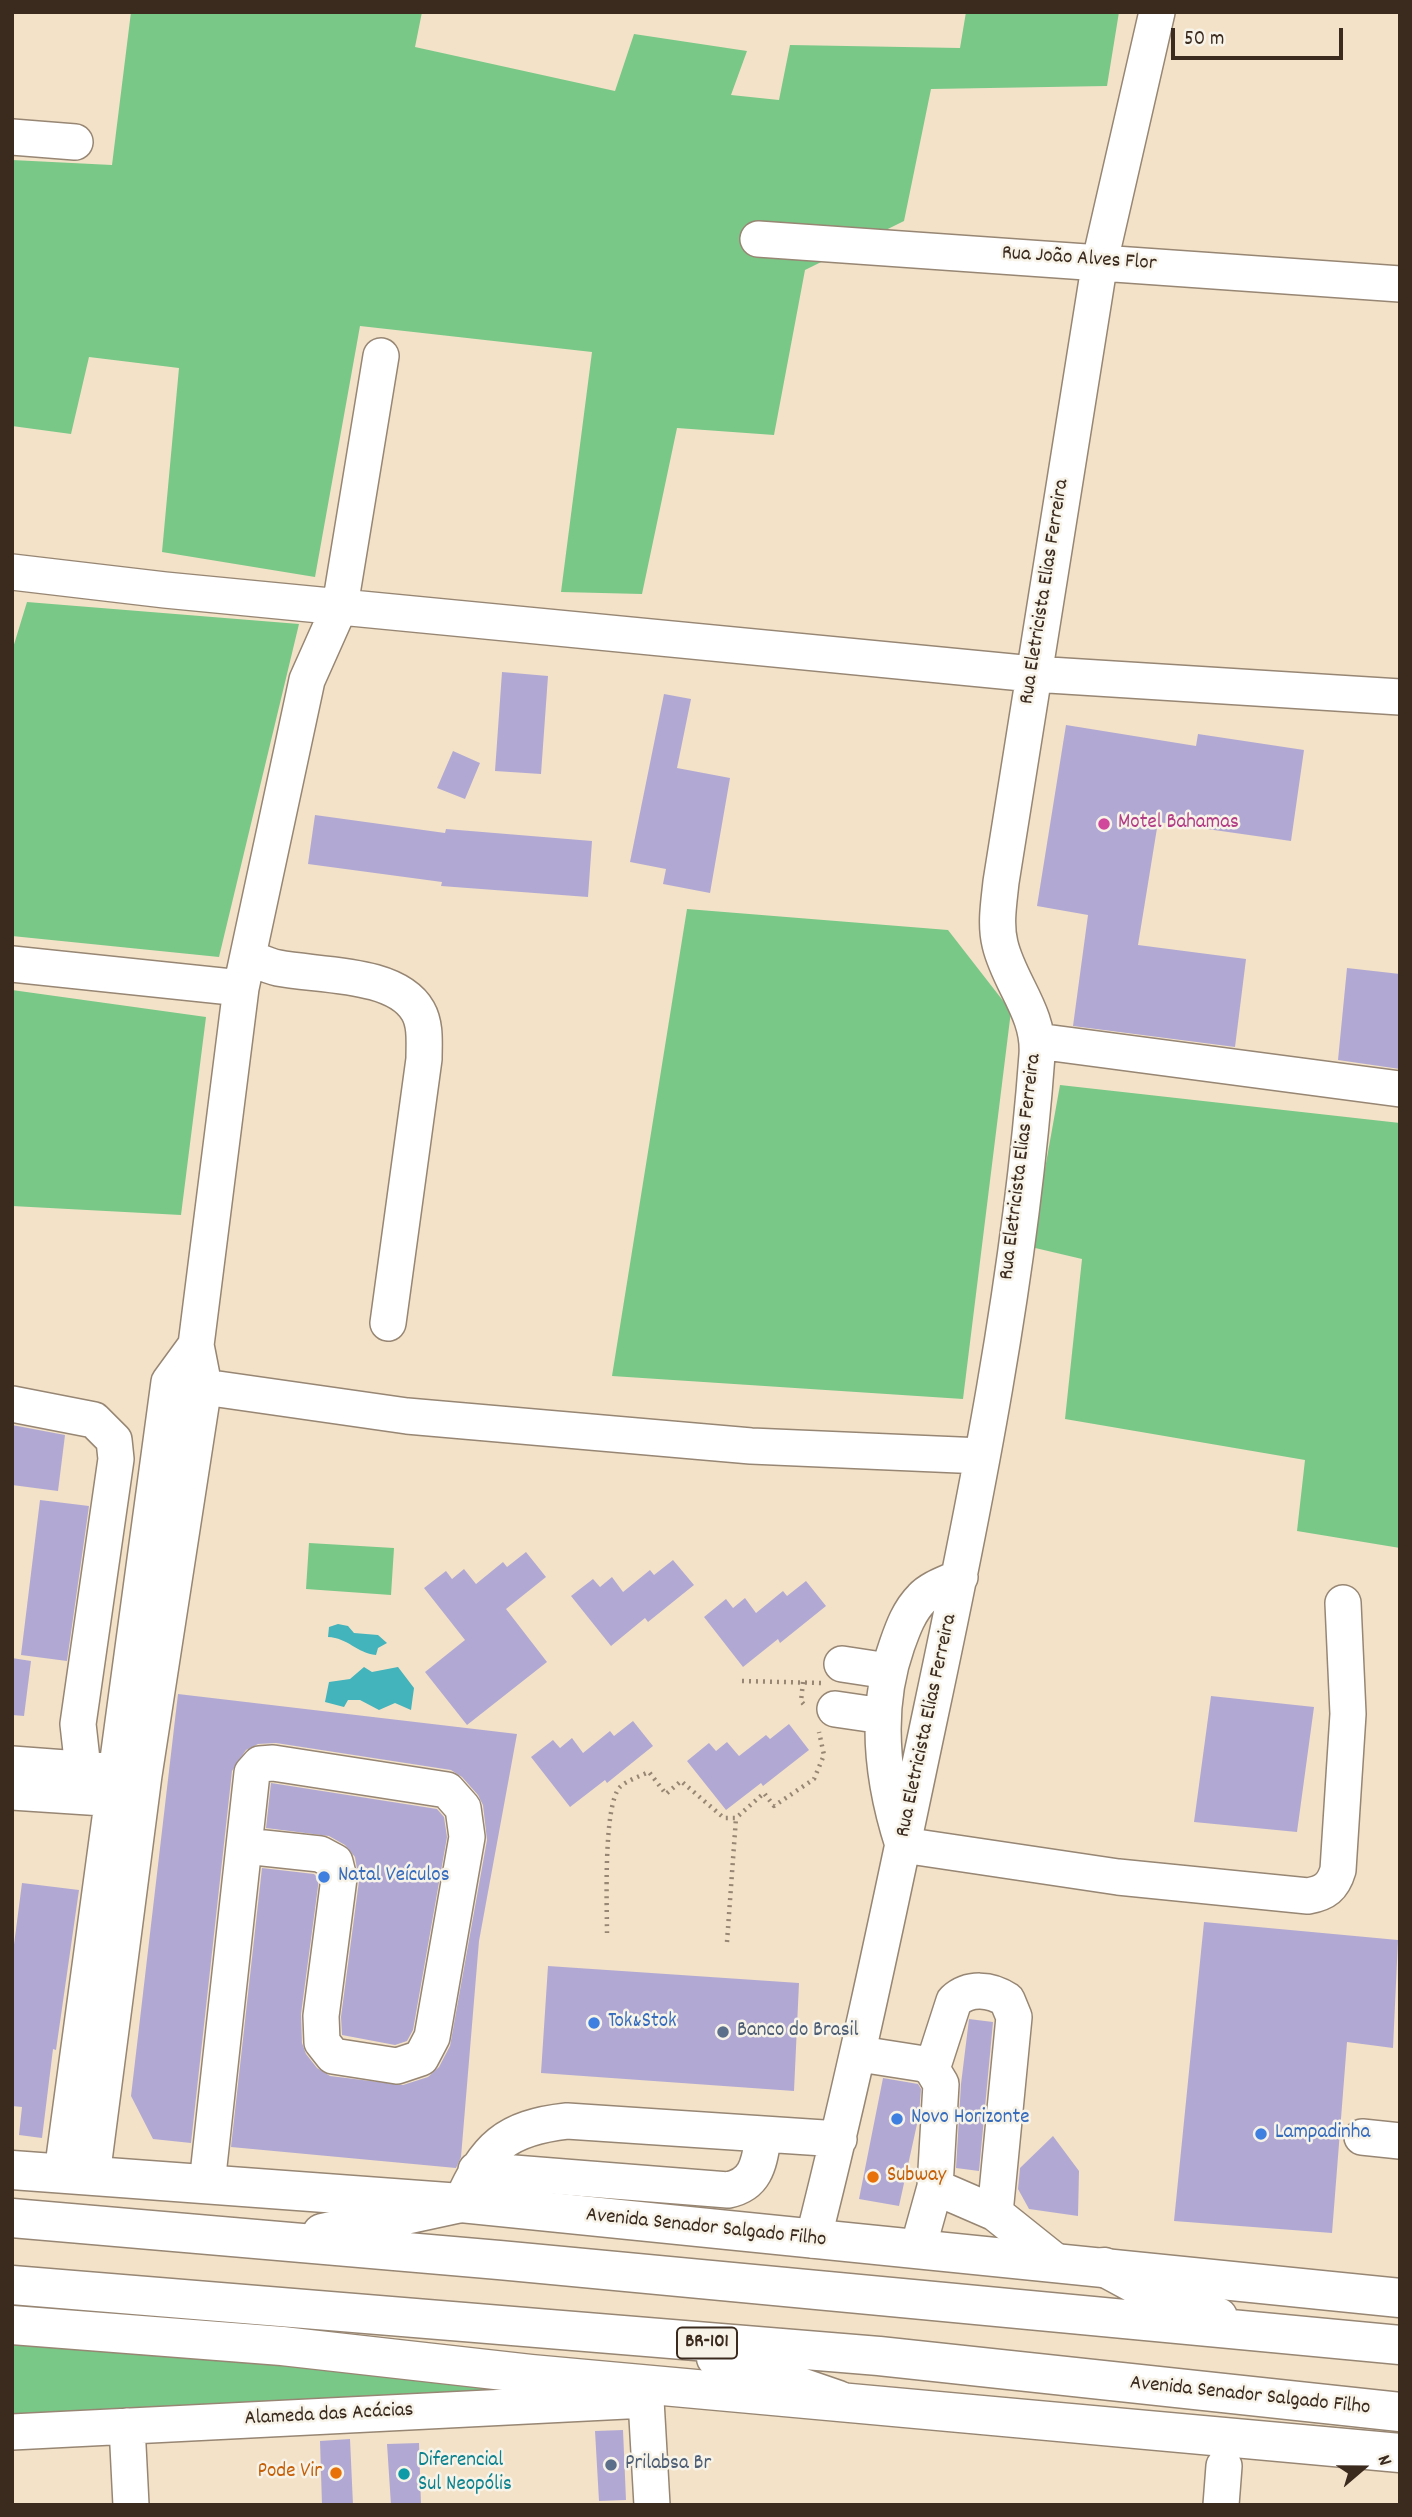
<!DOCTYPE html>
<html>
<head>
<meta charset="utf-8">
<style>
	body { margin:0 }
	#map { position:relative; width:1412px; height:2517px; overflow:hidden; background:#f3e2c8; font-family:Dekko,sans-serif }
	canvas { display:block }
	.frame { position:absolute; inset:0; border:14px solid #3b2a1e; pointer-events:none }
	.north { position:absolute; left:1328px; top:2433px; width:70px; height:70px; -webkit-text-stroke:5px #f7f3e8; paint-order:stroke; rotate:70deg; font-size:19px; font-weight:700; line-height:28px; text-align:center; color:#3b2a1e }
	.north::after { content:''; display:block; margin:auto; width:24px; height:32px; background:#3b2a1e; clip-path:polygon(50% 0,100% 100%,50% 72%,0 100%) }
	.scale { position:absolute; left:1171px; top:28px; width:172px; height:32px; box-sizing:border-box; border:4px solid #3b2a1e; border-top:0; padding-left:9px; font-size:21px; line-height:24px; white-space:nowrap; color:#3b2a1e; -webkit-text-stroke:5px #f7f3e8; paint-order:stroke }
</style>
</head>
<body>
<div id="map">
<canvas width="1412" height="2517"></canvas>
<div class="frame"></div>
<div class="north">N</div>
<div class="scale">50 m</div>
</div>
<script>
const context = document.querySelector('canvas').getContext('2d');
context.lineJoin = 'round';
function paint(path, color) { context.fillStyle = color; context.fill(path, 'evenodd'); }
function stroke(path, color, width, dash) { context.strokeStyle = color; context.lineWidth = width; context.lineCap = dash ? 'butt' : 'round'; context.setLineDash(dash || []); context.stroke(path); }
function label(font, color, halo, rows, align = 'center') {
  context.font = font + ' Dekko,sans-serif'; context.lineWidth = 5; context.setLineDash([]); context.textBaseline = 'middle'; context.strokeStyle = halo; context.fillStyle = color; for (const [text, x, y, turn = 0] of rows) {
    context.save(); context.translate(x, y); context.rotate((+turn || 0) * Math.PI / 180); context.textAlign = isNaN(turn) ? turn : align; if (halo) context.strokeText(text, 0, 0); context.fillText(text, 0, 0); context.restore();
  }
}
const green = new Path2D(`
	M131 12H422L415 47 615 91 634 34 747 51 731 95 779 100 790 45 960 48 966 12H1119L1107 86 931 89 904 221 805 270 774 435 677 428 642 594 561 592 592 352 360 326 315 577 162 552 179 368 89 357 71 434 12 426V160L112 165Z
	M27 602 299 624 219 957 12 936V651Z
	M687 909 948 930 1011 1011 963 1399 612 1376Z
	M12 990 206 1017 181 1215 12 1206Z
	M1060 1085 1400 1123V1548L1297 1531 1305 1460 1065 1419 1082 1259 1031 1247Z
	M309 1543 394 1548 391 1595 306 1589Z
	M12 2330 644 2386 12 2415Z`);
const water = new Path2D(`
	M338 1624 348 1626 354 1633 378 1635 387 1643 378 1648 376 1655C357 1653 348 1638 328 1637L329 1627Z
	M364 1667 372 1672 398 1667 414 1688 411 1710 395 1703 379 1710 360 1700H348L344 1707 325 1702 329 1682 350 1679Z`);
const building = new Path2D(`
	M502 672 548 676 541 774 495 771Z
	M664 694 691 699 677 768 730 778 710 893 663 884 666 869 630 862Z
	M1066 725 1196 746 1198 734 1304 750 1291 841 1158 822 1138 945 1246 959 1235 1047 1073 1026 1088 915 1037 906Z
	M453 751 480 763 465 799 437 788Z
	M315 815 445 833 446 829 592 841 588 897 441 886 442 882 308 864Z
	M1347 968 1400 974V1069L1338 1060Z
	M12 1425 65 1435 58 1491 12 1485Z
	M40 1500 89 1506 67 1661 21 1655Z
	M526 1552 546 1577 506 1609 547 1662 467 1725 425 1672 465 1640 424 1588 446 1571 452 1579 464 1569 476 1584 503 1562 507 1567Z
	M673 1560 694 1585 648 1622 645 1618 611 1646 571 1596 593 1579 600 1587 612 1577 623 1592 650 1570 654 1575Z
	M806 1581 826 1606 780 1643 778 1639 743 1667 704 1617 726 1599 733 1608 745 1598 756 1613 783 1591 787 1596Z
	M12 1658 31 1661 24 1716 12 1715Z
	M178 1694 517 1734 479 1941 461 2157 456 2168 231 2147 262 1868 314 1874 319 1879 301 2014 302 2043 306 2054 317 2068 330 2076 403 2085 428 2077 439 2067 450 2046 487 1840 483 1805 478 1795 462 1777 451 1770 276 1743 258 1744 246 1750 232 1771 191 2143 153 2139 131 2096Z
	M1211 1696 1314 1707 1297 1832 1194 1822Z
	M633 1721 653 1746 607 1783 605 1780 570 1807 531 1757 553 1740 560 1748 572 1738 583 1753 610 1731 614 1736Z
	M789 1724 809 1750 763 1786 761 1783 726 1810 687 1761 709 1743 716 1751 727 1742 739 1756 766 1735 770 1739Z
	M271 1783 437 1809 444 1817 447 1837 413 2030 407 2041 395 2045 342 2035 341 2017 359 1881 355 1857 345 1845 329 1836 266 1828Z
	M22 1883 79 1890 56 2050 53 2049 42 2138 19 2135 22 2107 12 2106V1960Z
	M1204 1922 1398 1940 1393 2048 1347 2042 1332 2233 1174 2221Z
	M548 1966 799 1983 794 2091 541 2073Z
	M969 2019 993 2022 979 2171 956 2168 961 2084Z
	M883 2078 918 2084 921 2089 919 2115 899 2206 859 2199Z
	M1053 2136 1079 2171 1078 2216 1029 2209 1018 2189 1020 2168Z
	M623 2430 626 2500 599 2501 595 2431Z
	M350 2439 353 2505H322L320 2441Z
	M419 2443 421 2505H391L387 2444Z`);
const path = new Path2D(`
	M742 1681 822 1683
	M803 1682 801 1701 806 1707
	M607 1933C607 1907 603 1805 620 1787 626 1781 640 1776 649 1772L666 1794 681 1781 724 1818H736L764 1793 774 1806 814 1779 824 1755 819 1732
	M727 1942 736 1818`);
const minor = new Path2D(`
	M12 137 75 142
	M758 239 1400 284
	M12 572 165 590 1033 674 1400 697
	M248 957C258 961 268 966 278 968 318 976 396 972 418 1011 426 1025 424 1043 424 1059L388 1323
	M12 964 241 988
	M1037 1041 1400 1089
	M183 1384 407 1416 751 1446 982 1456
	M12 1404 94 1420 114 1440 116 1459 78 1724 83 1769
	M960 1577C948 1583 931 1588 922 1598 909 1611 903 1628 897 1645 874 1710 882 1780 903 1845L1118 1877 1308 1896C1325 1893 1333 1887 1338 1870L1348 1714 1343 1603
	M842 1664 888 1671
	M835 1709 883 1716
	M12 1764 106 1771
	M12 1792 134 1800
	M860 2054 924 2064 932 2069 941 2084 935 2187 918 2248
	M932 2069 954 2001C969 1987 991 1989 1007 2000L1014 2017 995 2213
	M1362 2137 1400 2141
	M476 2170 728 2190C758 2184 759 2161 764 2134
	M62 2173 169 1382 196 1345
	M92 2176 144 1775 204 1386 196 1345 241 988 307 680 340 606 381 356
	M207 2184 252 1773 260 1764 273 1763 447 1790 463 1808 467 1837 432 2037 421 2058 397 2066 333 2056 322 2042 321 2016 339 1878 335 1862 320 1854 245 1846
	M935 2187 995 2213 1055 2261
	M461 2203C486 2147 505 2128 567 2121L839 2139
	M813 2240C857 2066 893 1891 930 1716 976 1500 1021 1275 1037 1055 1040 1013 1009 983 1000 944 995 924 999 902 1001 882L1100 261 1157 12
	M127 2426 131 2505
	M12 2432 646 2400 652 2505
	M1221 2505 1224 2466`);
const major = new Path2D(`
	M12 2170 461 2203 1400 2298
	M12 2325 282 2346 531 2374 1400 2453`);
const highway = new Path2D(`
	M12 2218 499 2260 1400 2345
	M322 2233 461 2203
	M1104 2267 1141 2287 1218 2317
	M12 2285 879 2356 1400 2412
	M716 2358 838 2400`);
const markers = [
	[1104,824,7,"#d1479c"],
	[324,1877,7,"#3f7fe0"],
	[594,2023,7,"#3f7fe0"],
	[723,2032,7,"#5c6f8a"],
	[897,2119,7,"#3f7fe0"],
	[1261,2134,7,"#3f7fe0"],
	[873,2177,7,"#e8710a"],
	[611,2465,7,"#5c6f8a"],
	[336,2473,7,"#e8710a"],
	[404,2474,7,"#0f9aa8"]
];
const shields = [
	[707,2343,60]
];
const shieldNames = [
	["BR-101",707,2343]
];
const streetNames = [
	["Rua João Alves Flor",1079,260,4],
	["Rua Eletricista Elias Ferreira",1046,592,-81],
	["Rua Eletricista Elias Ferreira",1022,1167,-83],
	["Rua Eletricista Elias Ferreira",928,1726,-78],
	["Avenida Senador Salgado Filho",706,2229,6],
	["Avenida Senador Salgado Filho",1250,2397,6],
	["Alameda das Acácias",329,2416,-3]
];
const hotelNames = [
	["Motel Bahamas",1118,824]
];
const shopNames = [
	["Natal Veículos",338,1877],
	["Tok&Stok",608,2023],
	["Novo Horizonte",911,2119],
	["Lampadinha",1275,2134]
];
const serviceNames = [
	["Banco do Brasil",737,2032],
	["Prilabsa Br",625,2465]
];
const foodNames = [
	["Subway",887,2177],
	["Pode Vir",322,2473,"right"]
];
const cultureNames = [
	["Diferencial",418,2462],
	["Sul Neopólis",418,2486]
];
paint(green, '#79c888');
paint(water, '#43b3bc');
paint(building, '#b1a9d3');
stroke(minor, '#978673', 38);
stroke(major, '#978673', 41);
stroke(highway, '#978673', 41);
stroke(path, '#978673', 4.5, [2, 5]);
stroke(minor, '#fff', 35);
stroke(major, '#fff', 38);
stroke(highway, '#fff', 38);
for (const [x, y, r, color] of markers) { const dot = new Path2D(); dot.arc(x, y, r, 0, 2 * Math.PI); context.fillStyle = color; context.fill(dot); stroke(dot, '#f7f3e8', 2.5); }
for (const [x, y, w] of shields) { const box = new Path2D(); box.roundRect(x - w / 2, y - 15.5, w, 31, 5); context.fillStyle = '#f7f3e8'; context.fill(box); stroke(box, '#3b2a1e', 2); }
label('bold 19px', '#3b2a1e', null, shieldNames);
label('21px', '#3b2a1e', '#f7f3e8', streetNames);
label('21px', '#b23c85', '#f7f3e8', hotelNames, 'left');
label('21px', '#366cbe', '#f7f3e8', shopNames, 'left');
label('21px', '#4e5e75', '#f7f3e8', serviceNames, 'left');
label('21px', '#c56008', '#f7f3e8', foodNames, 'left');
label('21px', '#0d838f', '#f7f3e8', cultureNames, 'left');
</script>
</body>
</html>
